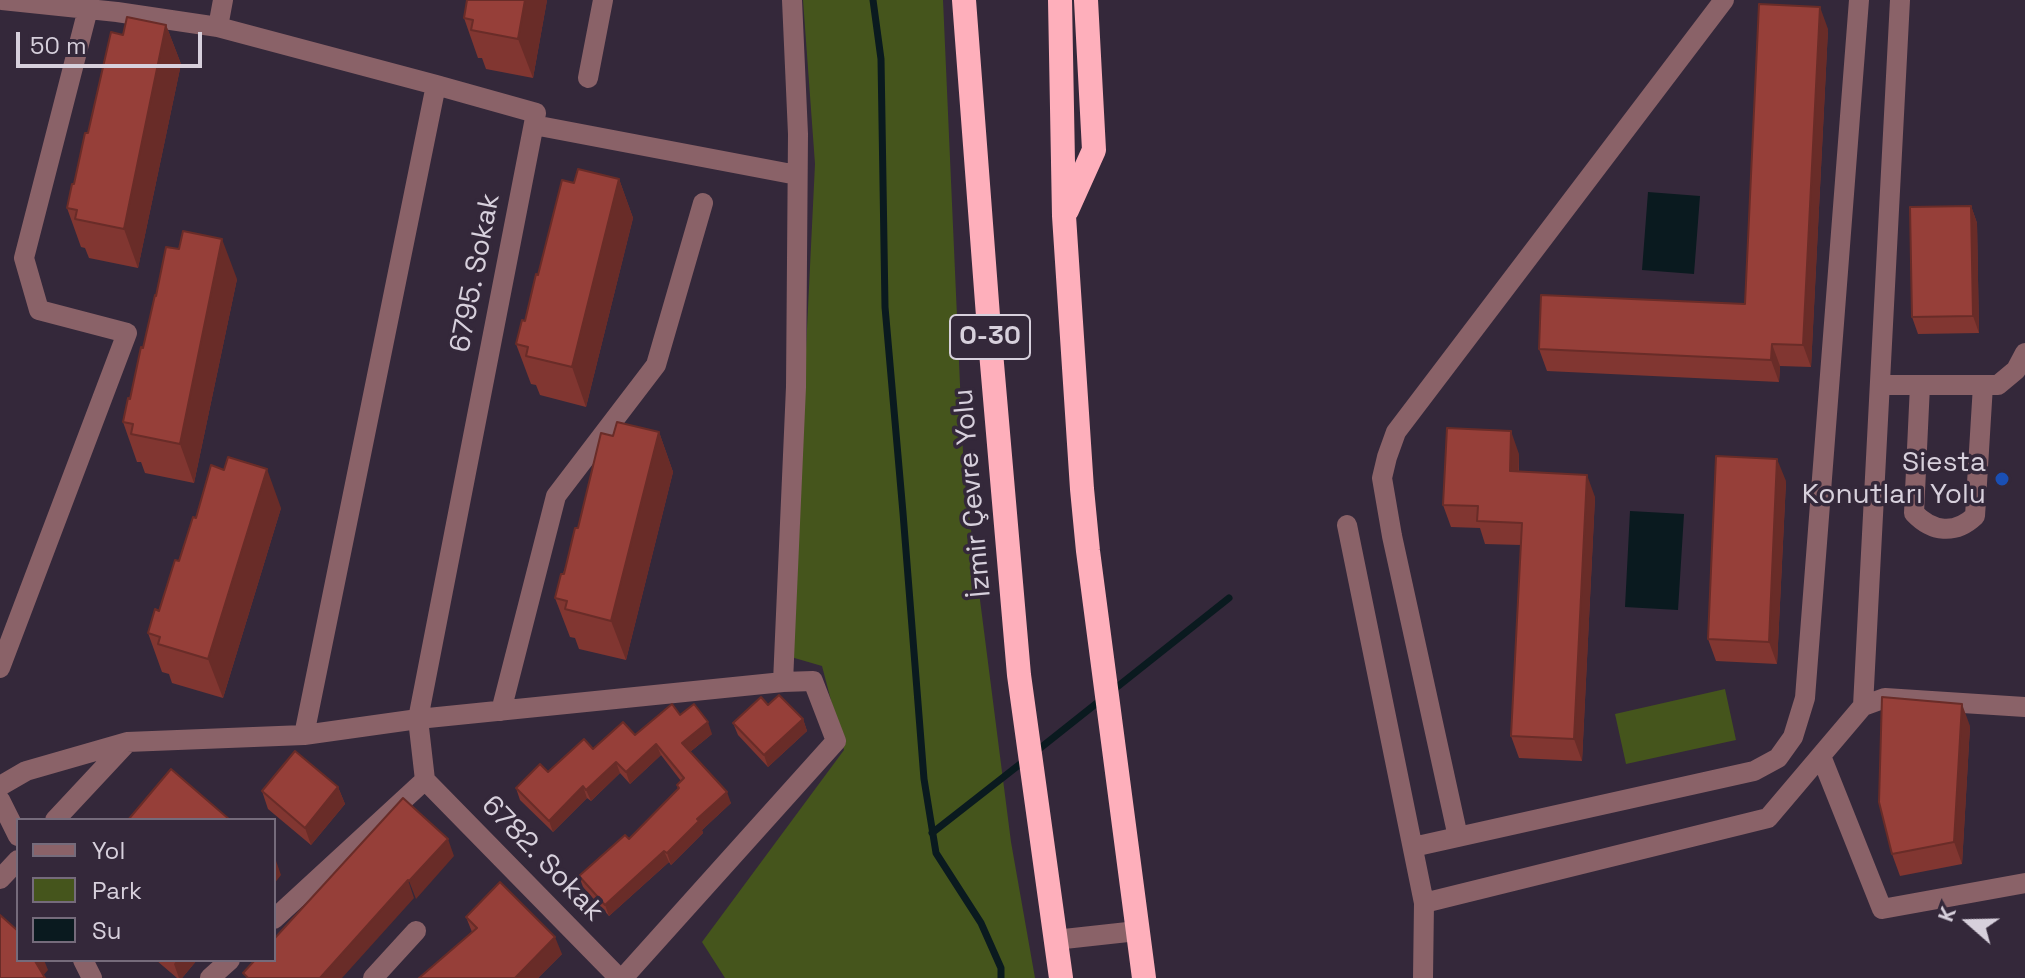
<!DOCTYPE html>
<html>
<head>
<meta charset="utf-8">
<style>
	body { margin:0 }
	#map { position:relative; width:2025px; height:978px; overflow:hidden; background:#34283a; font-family:"Space Grotesk",sans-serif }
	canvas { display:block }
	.legend { position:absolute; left:16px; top:818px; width:260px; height:144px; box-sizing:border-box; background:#34283a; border:2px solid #756b7b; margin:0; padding:10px 14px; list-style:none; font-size:24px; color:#d7d0dc }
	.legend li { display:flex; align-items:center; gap:16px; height:40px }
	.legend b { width:40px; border:2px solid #756b7b }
	.north { position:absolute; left:1929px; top:882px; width:80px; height:80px; -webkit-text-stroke:6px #34283a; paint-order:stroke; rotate:290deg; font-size:22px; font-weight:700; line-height:32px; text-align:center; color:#d7d0dc }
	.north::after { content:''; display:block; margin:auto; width:28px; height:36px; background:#d7d0dc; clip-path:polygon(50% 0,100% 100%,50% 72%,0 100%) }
	.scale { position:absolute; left:16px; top:32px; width:186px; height:36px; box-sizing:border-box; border:4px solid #d7d0dc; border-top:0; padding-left:10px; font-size:24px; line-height:28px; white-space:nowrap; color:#d7d0dc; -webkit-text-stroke:6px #34283a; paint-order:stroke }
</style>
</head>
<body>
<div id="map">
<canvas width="2025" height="978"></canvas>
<ul class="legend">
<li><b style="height:10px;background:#8a6268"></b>Yol</li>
<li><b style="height:22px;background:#45551c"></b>Park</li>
<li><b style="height:22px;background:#0a1a1f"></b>Su</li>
</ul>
<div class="north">K</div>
<div class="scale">50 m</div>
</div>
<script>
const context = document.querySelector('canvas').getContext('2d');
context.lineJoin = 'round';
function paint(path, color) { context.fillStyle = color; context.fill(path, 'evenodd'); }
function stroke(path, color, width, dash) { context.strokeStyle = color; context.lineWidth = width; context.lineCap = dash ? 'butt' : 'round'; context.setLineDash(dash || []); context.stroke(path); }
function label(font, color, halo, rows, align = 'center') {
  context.font = font + ' "Space Grotesk",sans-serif'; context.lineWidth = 7; context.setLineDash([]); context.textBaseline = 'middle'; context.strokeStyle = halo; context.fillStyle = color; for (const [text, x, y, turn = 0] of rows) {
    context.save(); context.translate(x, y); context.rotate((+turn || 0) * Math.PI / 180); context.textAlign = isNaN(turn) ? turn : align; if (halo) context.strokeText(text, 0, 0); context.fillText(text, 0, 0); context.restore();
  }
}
const green = new Path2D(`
	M803 0H943L964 475 1011 842 1035 978H725L702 942 844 750 822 666 791 657 815 164Z
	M1725 689 1736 740 1626 764 1615 714Z`);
const water = new Path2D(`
	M1648 192 1700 196 1694 274 1642 270Z
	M1630 511 1684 514 1678 610 1625 607Z`);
const stream = new Path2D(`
	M873 0 881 59 885 307 903 513 924 779 936 853 981 923 1001 968V978
	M1112 691 1229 598
	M1034 753 1102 699
	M932 833 1024 761`);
const minor = new Path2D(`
	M2 0 117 12 218 27 436 85 536 113 418 719 425 780 274 919
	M218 27 223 0
	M588 78 603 0
	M534 125 797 175
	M1880 385H1998L2016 370 2025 353
	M1920 385 1914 513C1932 532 1955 535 1975 516L1983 385
	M1347 525 1424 903 1423 978
	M0 668 127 333 39 310 24 258 88 9
	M1863 706 1885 698 2025 707
	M501 711 556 496 656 365 703 203
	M304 735 436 85
	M1821 756 1882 909 2025 883
	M425 780 619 978
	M0 786 26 771 127 742 304 735 418 719 783 682 796 387 798 134 792 0
	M0 800 18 836
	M55 820 126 744
	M1458 837 1392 536 1382 478 1387 457 1396 432 1724 0
	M1413 847 1754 771 1778 758 1793 737 1805 698 1859 0
	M0 879 18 860
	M1424 903 1768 818 1863 706 1900 0
	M1055 940 1137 931
	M83 960 92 978
	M210 978 230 960
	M373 978 416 931
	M623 978 836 741 813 681 783 682`);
const highway = new Path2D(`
	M964 0 989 329 1019 675 1061 978
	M1060 0 1064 216 1082 489 1088 551 1144 978
	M1067 210 1094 150 1086 0`);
const wall = new Path2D(`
	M547 0 533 78 486 69 482 58H478L464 18Z
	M166 25 181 64 138 268 89 258 85 248 81 247 67 208 88 133 123 35Z
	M1828 29 1811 367 1780 366 1779 382 1547 371 1539 349 1745 304Z
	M619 179 633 218 586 407 540 395 536 385 531 384 516 344 525 321 538 275 574 183Z
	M1971 206 1977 223 1979 333 1918 334 1912 317Z
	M237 279 194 483 145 473 141 462H137L123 422 143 348Z
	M659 432 673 472 626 660 579 649 575 638 570 637 555 598 578 528 613 436Z
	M1519 454V471L1595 497 1582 761 1519 758 1511 736 1521 545 1485 544 1480 528 1451 527 1443 505Z
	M1786 481 1777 664 1716 661 1708 639Z
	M281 508 223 698 172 683 169 674 162 672 148 633 159 611 196 518Z
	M768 705 803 719 807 731 768 767 738 735 733 723Z
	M1970 726 1962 864 1900 876 1892 854Z
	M712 734 690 752 731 803 702 830 703 833 671 865 669 862 609 916 583 887 579 876 629 839 678 789 677 785 681 781 661 755 630 784 620 773 591 801 587 798 553 832 520 800 516 788 593 749 635 735Z
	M338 787 345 804 311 845 268 809 262 791Z
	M466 917 562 954 538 978H419L472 932Z
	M156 960H197L182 978H177Z`);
const shadedWall = new Path2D(`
	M525 0H547L533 78 518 39Z
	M1820 7 1828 29 1811 367 1803 345Z
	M166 25 181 64 138 268 124 229Z
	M619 179 633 218 586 407 572 367Z
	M1971 206 1977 223 1979 333 1973 316Z
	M222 239 237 279 194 483 180 444Z
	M1772 344 1780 366 1779 382 1771 360Z
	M1511 431 1519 454 1518 493 1510 471Z
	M659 432 673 472 626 660 611 621Z
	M1777 459 1786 481 1777 664 1769 642Z
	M267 469 281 508 223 698 208 659Z
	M1587 475 1595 497 1582 761 1574 739Z
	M1962 704 1970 726 1962 864 1954 842Z
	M803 719 807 731 768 767 764 755Z
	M708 722 712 734 686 755 682 743Z
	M656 744 661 755 630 784 626 772Z
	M616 762 620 773 591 801 586 790Z
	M583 786 587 798 553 832 549 821Z
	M338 787 345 804 311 845 305 828Z
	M727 792 731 803 702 830 703 833 671 865 667 853 697 819Z
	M448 839 454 856 416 899 409 881Z
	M664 851 669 862 609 916 605 905Z
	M275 858 281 875 274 884V859Z
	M408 880 414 898 342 978H320Z
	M555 937 562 954 538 978H515Z
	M36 960H44L48 970 41 978 35 961Z
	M177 960H197L182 978H179L174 964Z`);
const building = new Path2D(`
	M467 0H525L518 39 471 30 473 20 464 18Z
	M1759 4 1820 7 1803 345 1772 344 1771 360 1539 349 1541 295 1745 304Z
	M127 17 166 25 124 229 75 219 77 210 67 208 72 184H74L85 133H88L111 32 123 35Z
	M578 169 619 179 572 367 526 356 528 347 516 344 522 320 525 321 536 274 538 275 562 180 574 183Z
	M1971 206 1973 316 1912 317 1910 207Z
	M183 231 222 239 180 444 131 434 133 424 123 422 128 398 130 399 141 347 143 348 155 295 156 296 166 247 179 249Z
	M617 422 659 432 611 621 565 609 567 601 555 598 561 574H564L575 528H578L601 433 613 436Z
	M1447 428 1511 431 1510 471 1587 475 1574 739 1511 736 1522 523 1477 521 1478 506 1443 505Z
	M1716 456 1777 459 1769 642 1708 639Z
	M228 457 267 469 208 659 158 644 160 637 148 633 155 609 159 611 175 560 179 561 193 517 196 518 211 465 224 470Z
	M779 695 803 719 764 755 733 723 761 697 768 705Z
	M1882 697 1962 704 1954 842 1892 854 1879 802Z
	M672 704 680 715 694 704 708 722 682 743 727 792 697 819 699 821 667 853 664 851 605 905 579 876 625 835 629 839 679 788 677 785 684 778 656 744 626 772 616 762 586 790 583 786 549 821 516 788 540 764 548 772 584 739 593 749 623 722 635 735Z
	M295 751 338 787 305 828 262 791Z
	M171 769 230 820H128Z
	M403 798 448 839 409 881 408 880 320 978H248L243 973 255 960H274V939Z
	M500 882 555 937 515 978H419L477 928 466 917Z
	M0 915 18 931V960H36L35 961 45 978H0Z`);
const markers = [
	[2002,479,8,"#1a4fb4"]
];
const shields = [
	[990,337,80]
];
const shieldNames = [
	["O-30",990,337]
];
const streetNames = [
	["6795. Sokak",476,273,-79],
	["İzmir Çevre Yolu",973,493,-95],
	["6782. Sokak",542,859,46]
];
const poiNames = [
	["Siesta",1986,463],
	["Konutları Yolu",1986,495]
];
paint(green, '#45551c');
paint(water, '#0a1a1f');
stroke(stream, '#0a1a1f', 7);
stroke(minor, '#8a6268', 20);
stroke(highway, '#feafbb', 24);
paint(wall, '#813631');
paint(shadedWall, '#692c28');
paint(building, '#963f39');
stroke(building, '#692c28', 2);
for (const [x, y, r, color] of markers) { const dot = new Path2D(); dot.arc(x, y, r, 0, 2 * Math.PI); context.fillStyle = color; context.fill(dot); stroke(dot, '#34283a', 3); }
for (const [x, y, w] of shields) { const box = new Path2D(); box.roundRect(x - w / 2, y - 22, w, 44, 6); context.fillStyle = '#34283a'; context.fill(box); stroke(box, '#d7d0dc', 2); }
label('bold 26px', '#d7d0dc', null, shieldNames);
label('28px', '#d7d0dc', '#34283a', streetNames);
label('28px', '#d7d0dc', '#34283a', poiNames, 'right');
</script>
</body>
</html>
